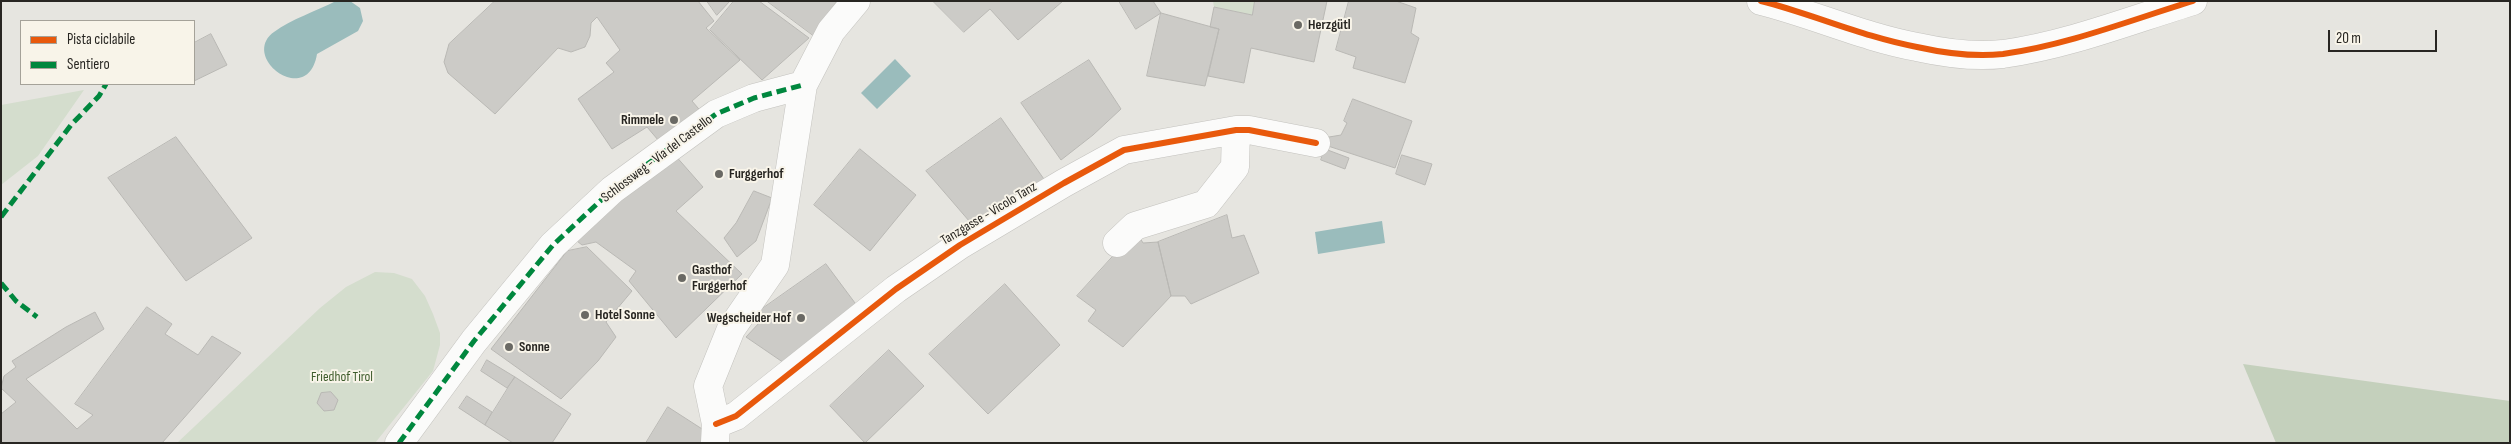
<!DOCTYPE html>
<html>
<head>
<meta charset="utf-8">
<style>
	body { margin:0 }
	#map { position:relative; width:2511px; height:444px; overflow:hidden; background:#e6e5e0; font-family:"Sofia Sans Condensed",sans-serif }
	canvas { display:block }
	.frame { position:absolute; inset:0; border:2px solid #282622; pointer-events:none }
	.legend { position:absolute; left:20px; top:20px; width:175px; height:65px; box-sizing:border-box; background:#f8f4e9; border:1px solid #a5a299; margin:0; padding:6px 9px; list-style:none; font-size:15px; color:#282622 }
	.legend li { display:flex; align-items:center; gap:10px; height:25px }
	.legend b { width:25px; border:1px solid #a5a299 }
	.scale { position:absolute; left:2328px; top:30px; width:109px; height:22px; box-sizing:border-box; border:2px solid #282622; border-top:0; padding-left:6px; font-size:15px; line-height:18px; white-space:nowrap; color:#282622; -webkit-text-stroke:4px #f8f4e9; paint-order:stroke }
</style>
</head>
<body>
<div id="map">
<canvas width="2511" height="444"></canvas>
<div class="frame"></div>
<ul class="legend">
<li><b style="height:6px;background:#e8590c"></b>Pista ciclabile</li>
<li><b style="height:6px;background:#00873e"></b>Sentiero</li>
</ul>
<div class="scale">20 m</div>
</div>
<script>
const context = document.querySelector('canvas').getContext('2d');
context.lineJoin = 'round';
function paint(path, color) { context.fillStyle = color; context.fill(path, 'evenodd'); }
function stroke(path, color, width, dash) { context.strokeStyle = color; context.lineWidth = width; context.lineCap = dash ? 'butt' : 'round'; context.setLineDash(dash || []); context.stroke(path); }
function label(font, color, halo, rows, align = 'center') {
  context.font = font + ' "Sofia Sans Condensed",sans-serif'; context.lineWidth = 4; context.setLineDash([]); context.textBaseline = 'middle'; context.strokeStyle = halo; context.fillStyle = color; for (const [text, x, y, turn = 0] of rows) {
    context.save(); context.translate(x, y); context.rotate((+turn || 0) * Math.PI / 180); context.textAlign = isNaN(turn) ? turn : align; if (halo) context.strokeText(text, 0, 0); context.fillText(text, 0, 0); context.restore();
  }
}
const green = new Path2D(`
	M1213 1H1255L1252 15 1214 7Z
	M84 90 38 156 1 185V105Z
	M375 272 394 273 412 279 425 296 433 314 440 333V345L433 371 375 443H177L320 308 346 287Z`);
const forest = new Path2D(`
	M2243 364 2510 401V443H2276Z`);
const water = new Path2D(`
	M336 1H350L360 8 363 21 358 31 317 54C308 109 239 57 274 32 292 19 316 11 336 1Z
	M895 59 911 76 877 109 861 93Z
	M1382 221 1385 243 1318 254 1315 232Z`);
const building = new Path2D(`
	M495 1H698L714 21 706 28 740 60 692 101 704 115 664 147 647 127 612 149 578 99 614 72 606 63 620 50 597 17 591 23 590 36 585 47 571 52 558 48 495 114 448 73 444 62 449 44Z
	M707 1H730L717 15Z
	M734 1H759L809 38 762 80 710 30Z
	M767 1H837L813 35Z
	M933 1H1063L1018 40 990 9 964 32Z
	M1119 1H1153L1161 13 1136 29Z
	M1255 1H1327L1314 62 1251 48 1244 83 1208 76 1219 29 1210 27 1214 7 1252 15Z
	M1349 1H1396L1416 8 1411 33 1419 38 1405 83 1353 68 1356 57 1336 50Z
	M1161 13 1219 29 1205 86 1147 76Z
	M211 34 227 65 194 81V43Z
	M1089 60 1121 109 1093 135 1061 160 1021 103Z
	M1353 99 1412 121 1395 168 1328 146 1323 138 1341 135 1347 123 1344 121Z
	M1001 118 1046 182 976 229 926 171Z
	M176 137 252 238 186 281 108 178Z
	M860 149 916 195 870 251 814 205Z
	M1325 149 1349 158 1345 169 1321 160Z
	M674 154 703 187 676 211 742 274 676 338 629 281 636 271 596 242 582 245 577 241 612 206Z
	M1402 155 1432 164 1425 185 1396 174Z
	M754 191 772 198 756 241 737 257 724 238 736 223Z
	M1227 215 1232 238 1244 235 1259 273 1191 304 1185 296H1171L1158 242Z
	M1136 231 1143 243 1158 242 1171 296 1123 347 1088 321 1096 310 1077 296Z
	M587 247 632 291 606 322 616 337 598 361 561 399 491 349 567 251Z
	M826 264 858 307 787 365 746 337 760 322 755 314Z
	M1005 284 1060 345 988 414 929 354Z
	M147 307 172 324 165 334 198 355 212 336 241 353 162 443H1V414L16 402 1 388 4 376 16 367 12 361 66 327 95 312 104 329 26 379 77 429 93 415 75 404Z
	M889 350 924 386 865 443 830 406Z
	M487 360 515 377 507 388 481 371Z
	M515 377 571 414 552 443H513L485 425Z
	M331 392 338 400 334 410 324 411 317 403 321 393Z
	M467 396 492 412 485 425 459 408Z
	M668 407 713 436 709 443H646Z`);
const minor = new Path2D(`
	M1761 1C1813 14 1863 37 1917 47 1944 53 1976 57 2003 54 2068 45 2131 20 2193 1
	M1117 243 1135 226 1206 204 1235 167 1236 130
	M716 424 736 416 896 289 960 245 1064 183 1124 150 1236 130H1249L1316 143
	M715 442 716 424 708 386 731 329 775 265 803 85 831 31 856 1
	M399 443 474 341 553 245 612 190 716 114 754 98 803 85`);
const quiet = new Path2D(`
	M1 217 71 125 99 96 106 84
	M1 283 16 301 37 317
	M399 443 474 341 553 245 612 190 716 114 754 98 803 85`);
const cycleway = new Path2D(`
	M1761 1C1813 14 1863 37 1917 47 1944 53 1976 57 2003 54 2068 45 2131 20 2193 1
	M716 424 736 416 896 289 960 245 1064 183 1124 150 1236 130H1249L1316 143`);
const markers = [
	[1298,25,5,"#6a6964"],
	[674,120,5,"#6a6964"],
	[719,174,5,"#6a6964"],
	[682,278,5,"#6a6964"],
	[585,315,5,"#6a6964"],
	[801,318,5,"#6a6964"],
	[509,347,5,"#6a6964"]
];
const poiNames = [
	["Herzgütl",1308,25],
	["Rimmele",664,120,"right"],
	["Furggerhof",729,174],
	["Gasthof",692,270],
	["Furggerhof",692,286],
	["Hotel Sonne",595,315],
	["Wegscheider Hof",791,318,"right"],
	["Sonne",519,347]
];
const streetNames = [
	["Schlossweg - Via del Castello",657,159,-37],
	["Tanzgasse - Vicolo Tanz",989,214,-31]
];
const parkNames = [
	["Friedhof Tirol",342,377]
];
paint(green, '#d4ddcd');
paint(forest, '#c4d0bc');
paint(water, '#9abcbc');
paint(building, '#cccbc7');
stroke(building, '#b9b8b4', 1);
stroke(minor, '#c3c2be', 29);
stroke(minor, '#fbfbfa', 28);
stroke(quiet, '#00873e', 5, [10, 5]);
stroke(cycleway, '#e8590c', 6);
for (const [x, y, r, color] of markers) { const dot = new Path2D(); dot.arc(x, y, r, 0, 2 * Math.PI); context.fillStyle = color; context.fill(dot); stroke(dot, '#f8f4e9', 2); }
label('bold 14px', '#282622', '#f8f4e9', poiNames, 'left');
label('14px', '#282622', '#f8f4e9', streetNames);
label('14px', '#3e5c2c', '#f8f4e9', parkNames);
</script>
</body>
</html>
